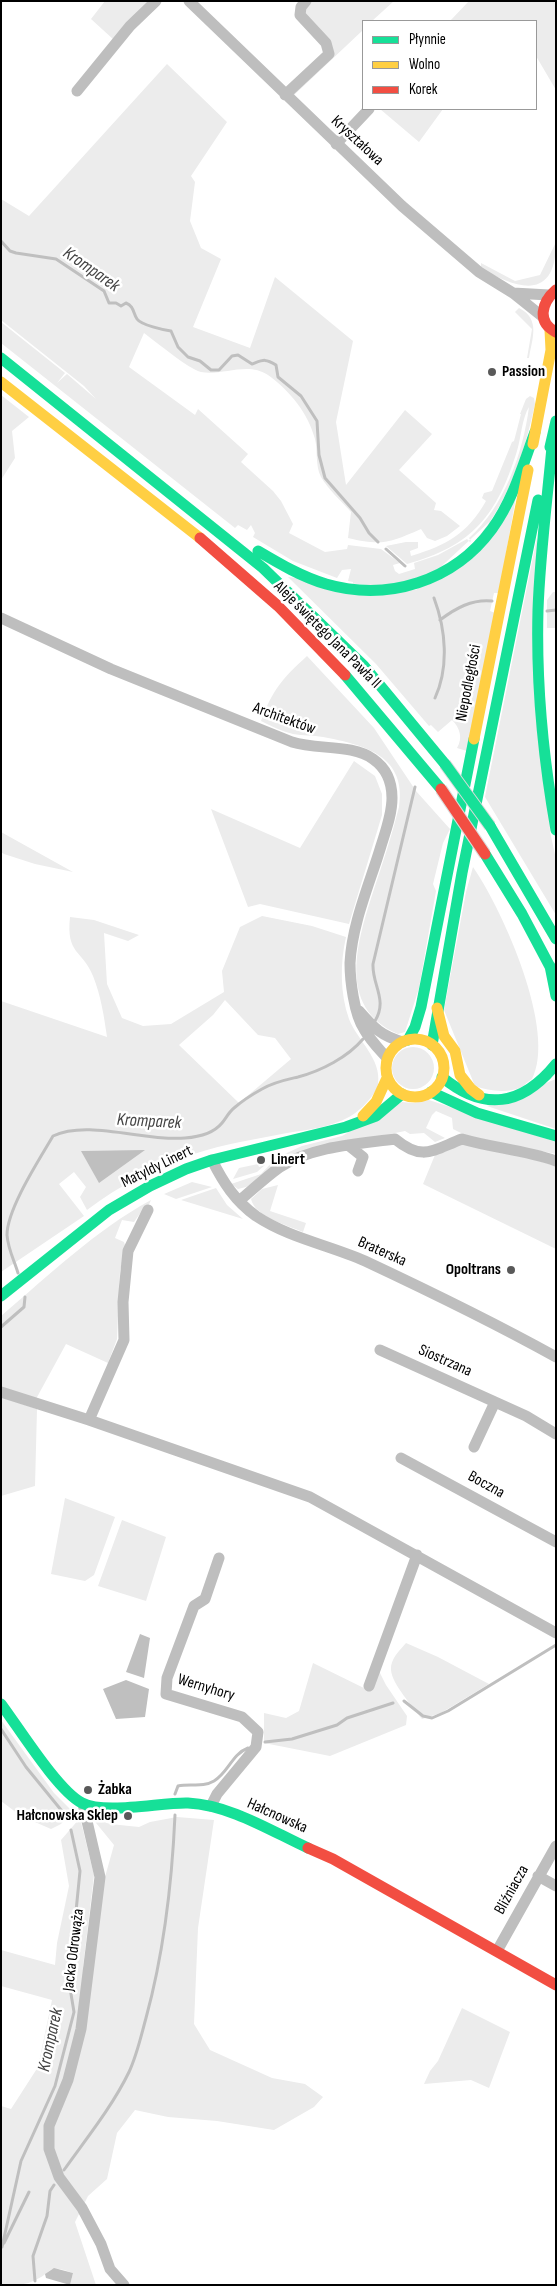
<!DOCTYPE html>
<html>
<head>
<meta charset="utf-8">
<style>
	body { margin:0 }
	#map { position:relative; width:557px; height:2286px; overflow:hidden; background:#fff; font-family:"Sofia Sans Condensed",sans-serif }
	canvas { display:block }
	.frame { position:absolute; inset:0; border:2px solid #000; pointer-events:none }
	.legend { position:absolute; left:362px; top:20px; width:175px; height:90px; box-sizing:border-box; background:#fff; border:1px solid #999; margin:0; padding:6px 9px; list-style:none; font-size:15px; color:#000 }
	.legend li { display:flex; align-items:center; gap:10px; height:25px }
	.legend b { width:25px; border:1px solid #999 }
</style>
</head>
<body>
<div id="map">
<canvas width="557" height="2286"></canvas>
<div class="frame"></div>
<ul class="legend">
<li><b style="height:6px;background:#16e098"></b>Płynnie</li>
<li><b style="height:6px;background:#ffcf43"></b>Wolno</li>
<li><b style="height:6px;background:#f24e42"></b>Korek</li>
</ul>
</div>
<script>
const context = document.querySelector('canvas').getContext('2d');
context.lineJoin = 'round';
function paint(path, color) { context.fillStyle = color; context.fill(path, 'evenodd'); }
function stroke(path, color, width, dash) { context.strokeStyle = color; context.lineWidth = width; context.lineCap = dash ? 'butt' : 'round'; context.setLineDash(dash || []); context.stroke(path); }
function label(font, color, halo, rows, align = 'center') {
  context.font = font + ' "Sofia Sans Condensed",sans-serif'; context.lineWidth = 5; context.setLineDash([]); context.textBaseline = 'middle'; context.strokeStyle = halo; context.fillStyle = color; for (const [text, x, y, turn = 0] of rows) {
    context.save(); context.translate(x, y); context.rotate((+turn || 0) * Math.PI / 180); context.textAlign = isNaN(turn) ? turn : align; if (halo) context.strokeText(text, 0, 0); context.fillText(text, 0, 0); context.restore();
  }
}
const green = new Path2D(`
	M105 1H152L114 40 91 19Z
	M310 1H394L372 21H363V30L293 96 292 92 330 56 303 16Z
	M469 1H556V90L536 56V21H450Z
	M167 64 227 122 191 176 195 182 190 221 201 248 221 259 193 327 250 348 275 277 353 341 336 422 346 485 405 410 432 434 399 470 436 503 434 510 441 511 460 526 447 536 435 541 427 538 421 529C389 543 382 546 348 538L351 512C341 501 328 489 321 477 315 465 318 451 315 439 308 413 290 391 268 375 248 361 222 376 201 372 190 370 155 341 144 333L129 367 195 415 198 409 248 454 241 462 273 491 281 501 293 524 289 533 325 552 347 549 348 545 381 549 400 563 393 565 395 571 399 574 415 569 414 563 438 555 467 539 470 542 471 541 469 538C504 507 523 453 529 407 522 418 521 438 517 451 497 515 473 546 407 564L386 546 406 542H418V548L410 551 411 556C447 545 467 534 486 501L482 498 484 493 492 491 512 442 514 441 521 414H520L526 399 530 396 534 398 535 404C514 501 470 596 353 585V582L348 581 351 569 342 570 337 578 293 561 253 537 255 533 251 525 247 530 238 525 235 528 1 343V322L65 373 57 383 67 374 96 399 84 386 1 320V199L29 216Z
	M380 109H443L419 142Z
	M556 242C556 301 518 290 481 268V263L515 281 540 275Z
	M519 308C541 319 532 339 529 358H527L532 329 515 312Z
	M1 395 29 417 12 431 15 458 1 480Z
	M516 497 499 593H494L490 611 495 613 467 751 457 748C463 738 460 728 452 720L438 732 431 725 429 726 376 664 288 577 416 590Z
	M537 537 550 832 556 859V915L485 797Z
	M553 592H556V628H547V600Z
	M307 656 374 728 416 791 450 829 443 843 433 884 436 891 419 988 405 1032 398 1034C335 1007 358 939 374 889 383 862 392 835 399 807 407 756 365 745 323 737 313 735 303 736 293 734 281 731 271 726 261 721 273 689 282 679 307 656Z
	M354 761 375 776 382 794V815L349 924 260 904 248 907 211 809 300 848Z
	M1 832 73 872 35 864 4 854 1 852Z
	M473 867C504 912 557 1032 532 1079 528 1081 524 1086 520 1088 506 1093 488 1091 475 1086L444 1010 466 892Z
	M262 916 312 926 346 937C340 963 340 994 349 1019 357 1040 382 1059 378 1084 377 1094 358 1113 349 1117 331 1127 307 1130 287 1133 256 1139 224 1144 194 1154 155 1167 120 1185 87 1210L80 1197 86 1187 74 1172 59 1184 84 1216 1 1272V1001L107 1037C104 1016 101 996 93 976 82 949 66 955 70 917L94 920 139 935 128 941 104 933 107 984 122 1018 143 1026 171 1024 224 992 222 971 240 927ZM225 1000 258 1035 275 1038 291 1059 239 1103 179 1045 213 1015Z
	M392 1068a21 21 0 1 1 42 0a21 21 0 1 1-42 0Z
	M556 1079V1129L487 1106Z
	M429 1100 556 1142V1154L469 1137 453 1129 452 1118 436 1111 432 1115 426 1128 445 1138 435 1142 424 1133 410 1134 405 1131 390 1134 387 1139 323 1146 246 1187 238 1189 231 1184 261 1174 276 1158 302 1146 342 1136 402 1102 414 1103Z
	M462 1139 556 1166V1249L423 1184 437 1150Z
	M258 1164 259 1167 265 1165 257 1172 233 1179 239 1168Z
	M192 1182 212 1187 176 1199 164 1194Z
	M278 1185 270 1211 306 1223 303 1232C287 1225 255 1217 251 1199L262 1189Z
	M216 1188 227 1205 243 1219 181 1200Z
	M151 1200 147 1209 144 1208 134 1222 122 1220 115 1238 124 1242 126 1248 120 1271 117 1339 108 1363 66 1344 36 1399 1 1389V1316C49 1275 96 1230 151 1200Z
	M1 1397 37 1409 35 1486 1 1496Z
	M65 1498 115 1517 94 1575 85 1581 51 1574Z
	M122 1520 166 1537 146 1601 98 1586Z
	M406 1643 438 1657 489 1684 441 1713 422 1719C413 1707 392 1684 391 1670 390 1659 400 1650 406 1643Z
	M313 1663 370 1691 379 1671 386 1685 407 1716 406 1725 330 1756 264 1743V1713L286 1718 299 1711Z
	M1 1720 54 1793 72 1811 61 1824 51 1829 21 1816 1 1801Z
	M177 1817 214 1820 198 1928 194 2024 210 2050 272 2078 305 2084 323 2097 314 2107 274 2130 217 2121 168 2117 135 2110 117 2133 107 2179 88 2196 75 2222 96 2285H70L73 2273C45 2263 54 2273 33 2281 23 2286 12 2285 1 2285V2106L11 2109 38 2067 52 2000 1 1986V1950L55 1965 57 1943 69 1886 61 1840 80 1818 94 1875 83 1967 90 1978 105 1877 114 1845 92 1818 110 1824 139 1827 150 1822Z
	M462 2008 510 2032 489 2088 471 2080 424 2084 430 2071 438 2061Z`);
const water = new Path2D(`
	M145 1150 99 1183 81 1151Z
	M140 1634 150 1638 144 1678 126 1672Z
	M126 1680 149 1689 145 1717 116 1719 103 1689Z
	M54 2268 73 2273 70 2285 46 2278 45 2274Z`);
const stream = new Path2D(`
	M1 241 10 251 16 253 56 259 104 291 109 303H116L121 306 126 303C134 306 133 313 137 319 141 325 164 330 171 331L178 347 188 357 200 361 211 370H219L232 356 238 355 252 364C263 360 265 358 276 365L278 377 301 396 317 421 319 455 325 478 360 518 369 533 378 542
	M386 549 405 566
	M434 598C446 630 449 667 435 698
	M547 611 556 610
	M440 620C456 608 472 599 492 601
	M375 1021C388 1000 372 985 373 964L415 787
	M18 1273C14 1260 8 1249 7 1235 7 1209 39 1160 53 1136 88 1119 146 1142 185 1138 199 1137 213 1134 222 1123 226 1118 229 1112 234 1108 242 1101 253 1094 262 1089 274 1082 285 1080 298 1077 321 1071 348 1057 363 1039
	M1 1327 24 1307 25 1297
	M404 1701 423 1716 432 1718 448 1711 556 1645
	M1 1729 26 1767 66 1816
	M265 1742 292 1739 337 1725 347 1718 393 1703
	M175 1794 178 1786C191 1783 202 1788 214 1781 228 1773 232 1754 248 1748
	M64 2170C86 2139 112 2107 129 2072 137 2055 141 2036 146 2018 164 1952 172 1883 175 1815
	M4 2243 29 2192
	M2 2247 21 2161 55 2086 74 2012 69 1982 80 1871 71 1830
	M35 2281 33 2256 47 2216 50 2191 54 2185`);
const street = new Path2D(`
	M189 1 402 206 479 272 513 293 543 317
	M77 91 130 26 156 1
	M285 95 329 54 326 43 300 15 301 7 306 1
	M336 144 369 109
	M513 293 549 295
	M1 618 111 669 292 742C317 750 352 744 373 759 386 768 392 782 392 798 392 814 386 830 381 846 370 883 352 923 350 963 350 980 354 1014 364 1029 370 1040 379 1049 387 1058
	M359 1011C374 1028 381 1036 403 1042
	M348 1145 363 1157 358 1171
	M212 1160C223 1182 235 1201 256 1216 289 1238 329 1245 365 1261 429 1291 493 1322 556 1357
	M239 1201C252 1190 266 1177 280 1167 313 1146 358 1144 395 1139 423 1162 433 1150 462 1139 493 1148 525 1150 556 1161
	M148 1210 128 1251 123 1302 124 1340 89 1420 310 1497 556 1633
	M380 1350 526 1416 556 1434
	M1 1392 89 1420
	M474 1447 495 1402
	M401 1458 556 1542
	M369 1686 417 1555
	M83 1804 100 1877 81 2029 68 2080 49 2126V2149L59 2177 82 2208 101 2244 110 2269 124 2285
	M211 1806 217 1794 256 1747 258 1732 242 1717 166 1694 167 1678 194 1606 205 1599 219 1558
	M538 1876 556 1886
	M497 1951 556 1846`);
const fast = new Path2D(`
	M1 358 263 568 364 666 445 764
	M553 436C548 494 540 552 538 610 536 684 543 757 556 830
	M550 447 556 421
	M258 551C280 564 302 577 326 584 388 602 454 581 492 529 513 500 523 465 535 432
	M345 675 441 789
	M490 826 556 939
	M485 854 522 914 556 978
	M550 966 556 996
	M408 1040 415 1027 421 1007 474 739
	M432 1045 462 873 538 500
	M442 1077C484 1112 522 1106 556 1064
	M431 1092 477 1113 556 1136
	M1 1296 109 1210 150 1186 186 1169 212 1160 346 1127 376 1116 402 1094
	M1 1704C19 1728 58 1791 82 1803 105 1815 162 1802 188 1803 230 1805 271 1831 308 1848`);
const slow = new Path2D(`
	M1 382 200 538
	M533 444 551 350 550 330
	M474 739 528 470
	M437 1008 444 1036 455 1051 460 1075 471 1089 479 1095
	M386 1068a29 29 0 1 1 58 0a29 29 0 1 1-58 0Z
	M363 1116 376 1102 387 1078`);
const jam = new Path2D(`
	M556 290C542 302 536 322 556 332
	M200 538 278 606 345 675
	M308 1848 333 1859 556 1985`);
const fastBridge = new Path2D(`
	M445 764 490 826`);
const jamBridge = new Path2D(`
	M441 789 485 854`);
const markers = [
	[492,372,5,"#595959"],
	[261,1160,5,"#595959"],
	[511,1270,5,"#595959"],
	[88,1790,5,"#595959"],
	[128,1816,5,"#595959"]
];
const streetNames = [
	["Kryształowa",357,141,43],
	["Aleje świętego Jana Pawła II",327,635,45],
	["Niepodległości",469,683,-79],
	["Architektów",284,719,20],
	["Matyldy Linert",157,1167,-26],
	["Braterska",382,1252,24],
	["Siostrzana",445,1361,24],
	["Boczna",486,1485,29],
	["Wernyhory",206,1688,17],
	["Hałcnowska",277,1816,24],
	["Bliźniacza",512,1890,-61],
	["Jacka Odrowąża",74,1950,-83]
];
const poiNames = [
	["Passion",502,372],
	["Linert",271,1160],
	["Opoltrans",501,1270,"right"],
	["Żabka",98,1790],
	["Hałcnowska Sklep",118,1816,"right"]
];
const waterNames = [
	["Kromparek",91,270,35],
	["Kromparek",149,1122,3],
	["Kromparek",51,2040,-78]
];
paint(green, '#ececec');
paint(water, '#bfbfbf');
stroke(stream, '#bfbfbf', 3);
stroke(street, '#bebebe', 11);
stroke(fast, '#16e098', 11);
stroke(slow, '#ffcf43', 11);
stroke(jam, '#f24e42', 11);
stroke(fastBridge, '#dbdbdb', 13, []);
stroke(jamBridge, '#dbdbdb', 13, []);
stroke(fastBridge, '#16e098', 11);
stroke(jamBridge, '#f24e42', 11);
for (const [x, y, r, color] of markers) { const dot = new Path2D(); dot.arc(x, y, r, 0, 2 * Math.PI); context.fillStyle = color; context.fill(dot); stroke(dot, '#fff', 2); }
label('16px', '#000', '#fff', streetNames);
label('bold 16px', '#000', '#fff', poiNames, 'left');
label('italic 18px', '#444', '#fff', waterNames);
</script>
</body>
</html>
